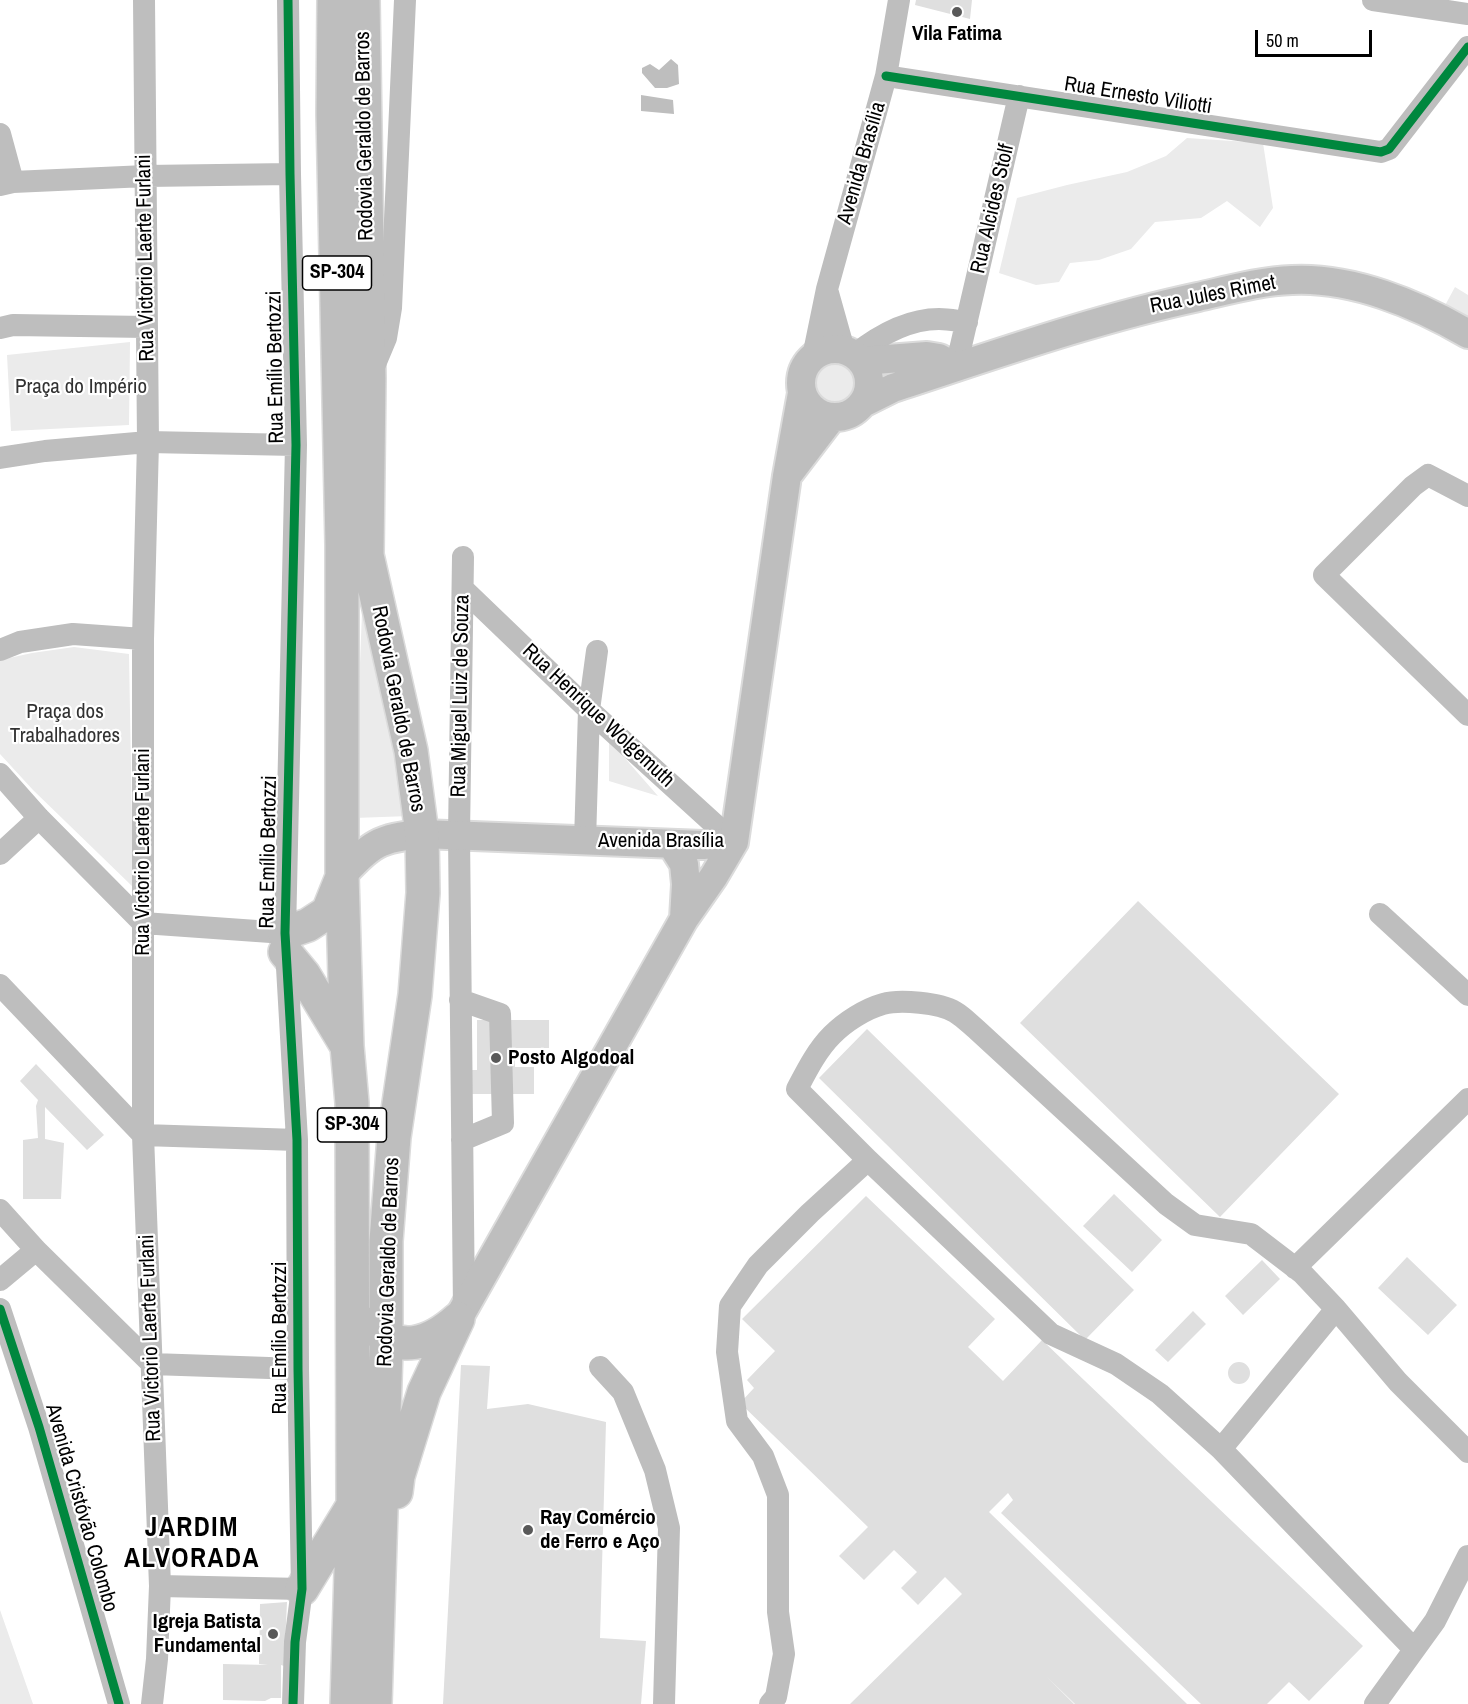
<!DOCTYPE html>
<html>
<head>
<meta charset="utf-8">
<style>
	body { margin:0 }
	#map { position:relative; width:1468px; height:1704px; overflow:hidden; background:#fff; font-family:"Archivo Narrow",sans-serif }
	canvas { display:block }
	.scale { position:absolute; left:1255px; top:30px; width:117px; height:27px; box-sizing:border-box; border:3px solid #000; border-top:0; padding-left:8px; font-size:18px; line-height:21px; white-space:nowrap; color:#000; -webkit-text-stroke:4px #fff; paint-order:stroke }
</style>
</head>
<body>
<div id="map">
<canvas width="1468" height="1704"></canvas>
<div class="scale">50 m</div>
</div>
<script>
const context = document.querySelector('canvas').getContext('2d');
context.lineJoin = 'round';
function paint(path, color) { context.fillStyle = color; context.fill(path, 'evenodd'); }
function stroke(path, color, width, dash) { context.strokeStyle = color; context.lineWidth = width; context.lineCap = dash ? 'butt' : 'round'; context.setLineDash(dash || []); context.stroke(path); }
function label(font, color, halo, rows, align = 'center') {
  context.font = font + ' "Archivo Narrow",sans-serif'; context.lineWidth = 4.5; context.setLineDash([]); context.textBaseline = 'middle'; context.strokeStyle = halo; context.fillStyle = color; for (const [text, x, y, turn = 0] of rows) {
    context.save(); context.translate(x, y); context.rotate((+turn || 0) * Math.PI / 180); context.textAlign = isNaN(turn) ? turn : align; if (halo) context.strokeText(text, 0, 0); context.fillText(text, 0, 0); context.restore();
  }
}
const green = new Path2D(`
	M1187 138 1263 143 1273 208 1260 227 1227 201 1201 218 1155 222 1131 249 1099 260 1070 263 1059 282 1036 285 999 273 1017 198 1067 185 1127 172 1166 156Z
	M1455 287 1468 295V326L1442 311Z
	M130 342 129 425 11 431 7 355Z
	M814 384a21 21 0 1 1 42 0a21 21 0 1 1-42 0Z
	M363 586 410 816 354 818Z
	M74 647 129 654 133 887 33 790 0 754V660L32 653Z
	M609 740 658 796 609 781Z
	M0 1610 33 1704H0Z`);
const water = new Path2D(`
	M671 59 678 65 679 84 667 88H655L642 73V68L650 64 659 70Z
	M641 95 673 100 674 114 641 111Z`);
const building = new Path2D(`
	M916 0H972L970 19 915 5Z
	M1138 901 1339 1094 1220 1217 1020 1023Z
	M477 1020H549V1048H515V1067H534V1094H453V1070H477Z
	M867 1029 1134 1290 1085 1340 819 1078Z
	M36 1064 104 1135 87 1150 45 1107V1139L64 1143 61 1199H23V1140L38 1138 36 1106 38 1100 20 1081Z
	M1114 1194 1162 1240 1132 1272 1083 1226Z
	M866 1196 995 1319 968 1347 1003 1381 1042 1340 1363 1646 1309 1701 1289 1682 1267 1704H1201L1001 1513 1013 1500 1008 1493 989 1512 1187 1704H1075L1047 1677 1074 1704H850L962 1594 945 1577 918 1605 901 1588 917 1572 894 1550 864 1580 839 1556 868 1527 740 1403 754 1388 747 1380 775 1351 742 1319Z
	M1407 1257 1457 1305 1428 1335 1378 1288Z
	M1262 1260 1280 1279 1243 1315 1225 1296Z
	M1193 1311 1206 1324 1168 1362 1155 1350Z
	M1228 1373a11 11 0 1 1 22 0a11 11 0 1 1-22 0Z
	M461 1365 490 1366 487 1409 528 1404 606 1422 600 1638 646 1641 641 1704H443Z
	M287 1602 284 1666 281 1665V1698H271L265 1701 223 1700V1664L268 1665 259 1664 260 1604Z`);
const minor = new Path2D(`
	M144 0 148 442 143 639V1135L160 1586 157 1659 152 1704
	M288 0 290 174 296 445 285 933 297 1140 298 1369 302 1589 295 1642 293 1704
	M1373 0 1468 14
	M886 76 1381 152 1389 149 1468 47
	M0 134 13 182
	M0 185 13 182 146 176 290 174
	M828 293 844 350
	M0 328 13 325 147 327
	M854 355C878 336 907 319 939 319 948 319 958 321 967 322
	M813 357 827 289 886 76 899 0
	M956 367 1019 96
	M373 369 386 338 391 308 405 0
	M0 458 45 451 148 442 296 445
	M1468 496 1428 475 1413 486 1324 575 1468 715
	M463 557 459 835 464 1309
	M463 589 589 710 734 842
	M0 650 20 642 73 634 143 639
	M0 774 39 818 143 923 285 933
	M585 841 589 710 597 651
	M0 854 39 818
	M1380 914 1468 995
	M0 985 143 1135 297 1140
	M460 1000 500 1014 503 1123 462 1140
	M868 1160 797 1089C807 1070 817 1050 832 1035 845 1022 865 1009 883 1004 900 999 940 1003 955 1012 962 1016 969 1023 976 1029L1166 1204 1195 1225 1251 1234 1302 1273 1336 1309
	M0 1210 36 1250 152 1364 298 1369
	M1295 1268 1468 1099
	M0 1280 36 1250
	M0 1309 39 1427 119 1704
	M600 1367 623 1392 655 1470 669 1528 664 1704
	M1221 1449 1414 1649
	M160 1586 302 1589
	M770 1704 776 1697 784 1654 778 1612V1495L763 1456 737 1421 727 1352 730 1306 758 1265 810 1213 868 1160 1051 1334 1116 1364 1160 1394 1221 1449 1336 1309 1398 1382 1468 1452
	M1375 1704 1435 1621 1468 1556`);
const major = new Path2D(`
	M801 383a34 34 0 1 1 68 0a34 34 0 1 1-68 0Z
	M861 361 927 356 939 358 956 367
	M863 403 893 388C994 355 1095 319 1198 297 1229 290 1261 281 1292 280 1352 277 1417 304 1468 334
	M790 472 832 417
	M672 845 684 864 686 884 684 919
	M342 875C372 844 378 838 422 834L703 845 734 842
	M458 1319 684 919 714 876 734 842 787 476 802 393`);
const highway = new Path2D(`
	M334 0 333 114 342 545V875L347 1046 352 1103 353 1505 347 1704
	M363 0 369 378 367 555 411 751 422 834 423 893 415 995 394 1137 386 1241V1349L375 1704
	M285 933 308 925 328 912 342 877
	M285 952 304 975 345 1043
	M371 1324C398 1356 431 1343 458 1319
	M396 1492 398 1476 424 1392 458 1319
	M302 1589 352 1507`);
const cycleway = new Path2D(`
	M288 0 290 174 296 445 285 933 297 1140 298 1369 302 1589 295 1642 293 1704
	M886 76 1381 152 1389 149 1468 47
	M0 1309 39 1427 119 1704`);
const markers = [
	[957,12,6,"#595959"],
	[496,1058,6,"#595959"],
	[528,1530,6,"#595959"],
	[273,1634,6,"#595959"]
];
const shields = [
	[337,273,69],
	[352,1125,69]
];
const shieldNames = [
	["SP-304",337,273],
	["SP-304",352,1125]
];
const poiNames = [
	["Vila Fatima",957,34,"center"],
	["Posto Algodoal",508,1058],
	["Ray Comércio",540,1518],
	["de Ferro e Aço",540,1542],
	["Igreja Batista",261,1622,"right"],
	["Fundamental",261,1646,"right"]
];
const streetNames = [
	["Rua Ernesto Viliotti",1138,96,9],
	["Rodovia Geraldo de Barros",365,136,-91],
	["Avenida Brasília",862,163,-74],
	["Rua Alcides Stolf",993,209,-77],
	["Rua Victorio Laerte Furlani",146,258,-91],
	["Rua Jules Rimet",1213,295,-11],
	["Rua Emílio Bertozzi",276,367,-91],
	["Rua Miguel Luiz de Souza",461,696,-89],
	["Rodovia Geraldo de Barros",398,709,79],
	["Rua Henrique Wolgemuth",598,716,43],
	["Avenida Brasília",661,841],
	["Rua Victorio Laerte Furlani",143,852,-90],
	["Rua Emílio Bertozzi",269,852,-89],
	["Rodovia Geraldo de Barros",389,1262,-88],
	["Rua Victorio Laerte Furlani",151,1338,-92],
	["Rua Emílio Bertozzi",280,1338,-90],
	["Avenida Cristóvão Colombo",81,1508,74]
];
const parkNames = [
	["Praça do Império",81,387],
	["Praça dos",65,712],
	["Trabalhadores",65,736]
];
const districtNames = [
	["JARDIM",192,1529],
	["ALVORADA",192,1560]
];
paint(green, '#ebebeb');
paint(water, '#bebebe');
paint(building, '#dfdfdf');
stroke(major, '#dbdbdb', 32);
stroke(highway, '#dbdbdb', 36);
stroke(minor, '#bebebe', 22);
stroke(major, '#bebebe', 28);
stroke(highway, '#bebebe', 33);
stroke(cycleway, '#00873e', 9);
for (const [x, y, r, color] of markers) { const dot = new Path2D(); dot.arc(x, y, r, 0, 2 * Math.PI); context.fillStyle = color; context.fill(dot); stroke(dot, '#fff', 2); }
for (const [x, y, w] of shields) { const box = new Path2D(); box.roundRect(x - w / 2, y - 17, w, 34, 4.5); context.fillStyle = '#fff'; context.fill(box); stroke(box, '#000', 1.5); }
label('bold 20px', '#000', null, shieldNames);
label('bold 21px', '#000', '#fff', poiNames, 'left');
label('21px', '#000', '#fff', streetNames);
label('21px', '#323232', '#fff', parkNames);
context.letterSpacing = '1.5px';
label('bold 27px', '#000', '#fff', districtNames);
context.letterSpacing = '0px';
</script>
</body>
</html>
